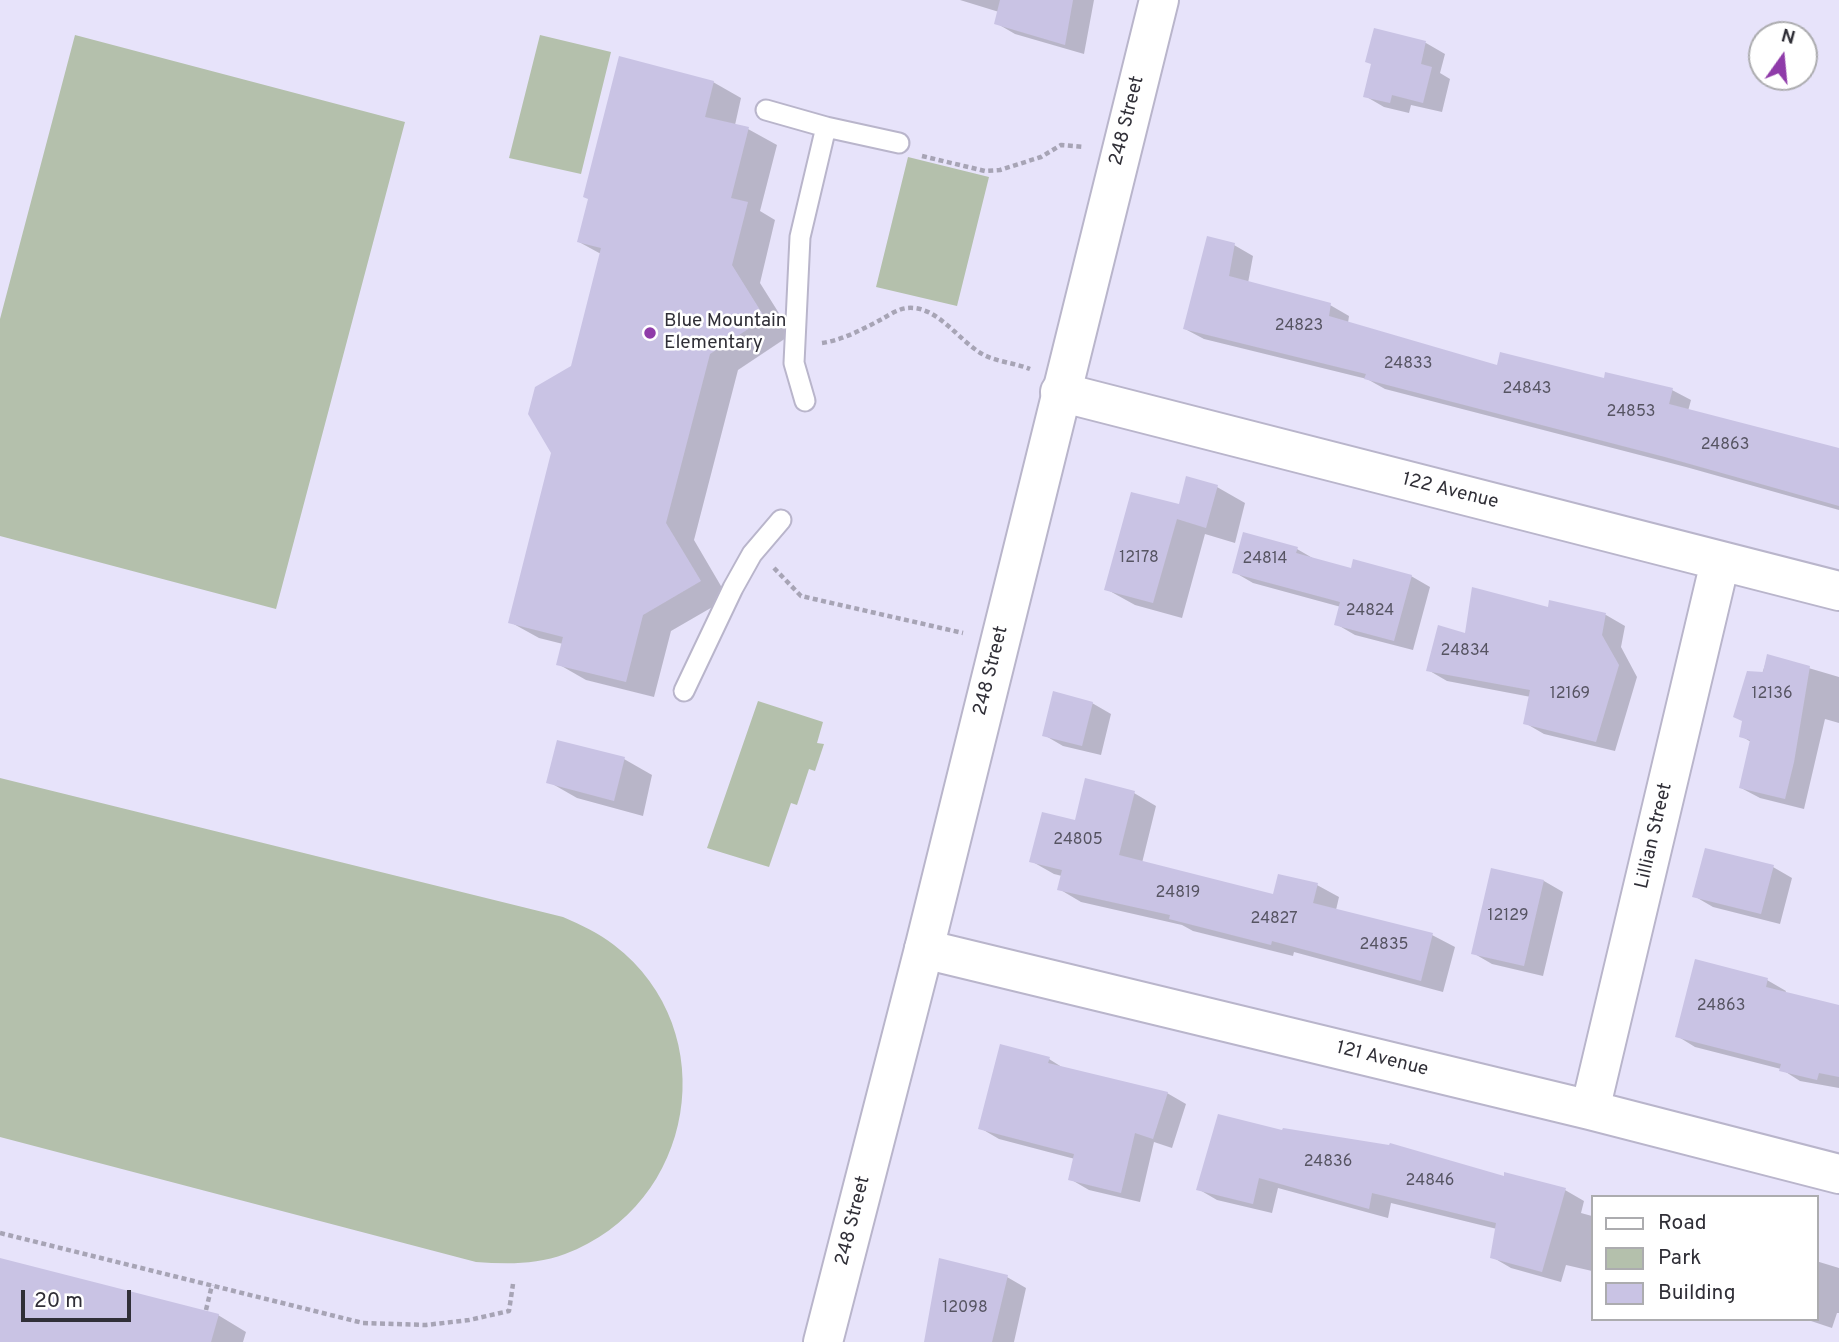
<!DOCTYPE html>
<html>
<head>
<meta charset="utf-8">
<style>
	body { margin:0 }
	#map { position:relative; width:1839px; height:1342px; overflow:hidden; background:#e7e3fa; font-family:Overpass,sans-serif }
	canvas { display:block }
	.legend { position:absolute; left:1591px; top:1195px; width:228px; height:126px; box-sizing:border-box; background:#fff; border:2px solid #acacaf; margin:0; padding:9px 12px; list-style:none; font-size:21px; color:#302f37 }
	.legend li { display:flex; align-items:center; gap:14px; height:35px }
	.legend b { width:35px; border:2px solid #acacaf }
	.north { position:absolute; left:1748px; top:21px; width:70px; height:70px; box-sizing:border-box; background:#fff; border:2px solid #acacaf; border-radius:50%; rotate:15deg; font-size:19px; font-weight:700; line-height:28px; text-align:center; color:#302f37 }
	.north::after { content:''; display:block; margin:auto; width:24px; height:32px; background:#8f3ba9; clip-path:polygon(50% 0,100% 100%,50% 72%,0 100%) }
	.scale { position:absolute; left:21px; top:1290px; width:110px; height:32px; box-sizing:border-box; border:4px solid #302f37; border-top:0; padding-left:9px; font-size:21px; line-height:24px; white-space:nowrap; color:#302f37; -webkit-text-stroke:5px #fff; paint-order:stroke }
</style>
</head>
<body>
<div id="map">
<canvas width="1839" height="1342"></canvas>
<ul class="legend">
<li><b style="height:9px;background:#fff"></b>Road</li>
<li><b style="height:19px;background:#b4c0ac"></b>Park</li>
<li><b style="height:19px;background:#c9c3e4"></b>Building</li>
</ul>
<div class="north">N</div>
<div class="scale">20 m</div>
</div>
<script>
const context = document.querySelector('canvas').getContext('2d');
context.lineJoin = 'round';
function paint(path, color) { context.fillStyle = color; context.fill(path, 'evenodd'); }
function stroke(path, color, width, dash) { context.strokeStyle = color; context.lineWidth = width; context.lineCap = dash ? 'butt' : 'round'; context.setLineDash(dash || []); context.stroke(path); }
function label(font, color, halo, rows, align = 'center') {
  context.font = font + ' Overpass,sans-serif'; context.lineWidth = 5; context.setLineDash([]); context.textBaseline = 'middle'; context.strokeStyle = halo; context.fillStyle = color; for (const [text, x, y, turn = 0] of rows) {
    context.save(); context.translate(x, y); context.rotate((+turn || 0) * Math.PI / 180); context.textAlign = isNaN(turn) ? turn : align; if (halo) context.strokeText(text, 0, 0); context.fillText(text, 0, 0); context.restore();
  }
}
const green = new Path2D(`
	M75 35 405 122 276 609 0 536V319Z
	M540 35 611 52 581 174 509 158Z
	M908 157 989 177 957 306 876 287Z
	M758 701 823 722 817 743 824 744 815 771 809 769 797 805 791 803 769 867 707 848Z
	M0 778 563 917C581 925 599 933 614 945 726 1031 695 1206 565 1254 536 1265 506 1264 476 1262L0 1137Z`);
const shadow = new Path2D(`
	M960 0H1094L1084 54 1015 34 996 23 999 12Z
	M1375 30 1426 43 1445 54 1440 73 1450 79 1442 112 1411 105 1409 113 1384 107 1365 96 1373 65Z
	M713 82 741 98 735 125 748 129 777 145 760 211 775 220 760 283 792 334 738 370 694 540 728 598 671 631 654 697 586 680 558 664 563 644 539 638 510 622 601 254 579 242Z
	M1234 245 1253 256 1248 283 1330 305 1349 316 1348 323 1498 367 1672 390 1691 400 1688 411 1839 449V510L1686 467 1385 389 1367 379 1204 339 1185 329Z
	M1217 487 1245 503 1235 543 1205 534 1182 618 1135 605 1106 589 1180 507Z
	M1297 549 1316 560 1352 570 1411 576 1430 587 1413 650 1355 635 1336 624 1341 607 1253 583 1234 572Z
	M1549 609 1606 615 1625 626 1621 647 1637 677 1615 751 1544 734 1525 723 1531 697 1447 681 1428 670 1466 635Z
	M1768 656 1839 677V723L1825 719 1804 809 1760 798 1741 788 1751 742 1741 736Z
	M1092 703 1111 714 1101 755 1063 746 1044 735Z
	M624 759 652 775 643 816 577 798 549 782Z
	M1134 793 1156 806 1142 863 1274 896 1317 885 1339 897 1336 910 1432 935 1455 947 1443 992 1294 952 1293 956 1193 931 1182 925 1081 902 1059 889 1062 876 1054 874 1031 861 1076 823Z
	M1773 867 1792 878 1780 924 1713 907 1694 896Z
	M1492 870 1544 881 1563 892 1543 976 1492 964 1473 953Z
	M1767 980 1786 991 1785 994 1839 1007V1088L1800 1081 1781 1069 1695 1047 1677 1036Z
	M1049 1059 1065 1069 1167 1093 1186 1104 1172 1148 1154 1142 1140 1202 1089 1190 1070 1179 1075 1159 999 1139 980 1128Z
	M1284 1132 1565 1190 1584 1201 1581 1213 1592 1216V1271L1566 1265 1561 1282 1511 1268 1492 1257 1497 1229 1391 1203 1388 1218 1278 1188 1272 1213 1217 1200 1198 1189Z
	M0 1260 218 1315 246 1332 243 1342H0Z
	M1816 1261 1839 1268V1313H1837L1832 1328 1805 1319H1816Z
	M1007 1277 1026 1288 1014 1342H926Z`);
const building = new Path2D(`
	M1000 0H1073L1065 45 994 24Z
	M1374 28 1426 41 1421 64 1432 67 1423 103 1392 95 1390 103 1363 97 1371 64 1365 62Z
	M619 56 714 81 705 117 749 127 731 198 748 202 732 265 765 318 710 354 666 523 701 581 643 615 626 682 556 665 563 637 508 623 551 453 528 414 535 387 571 366 601 248 577 242 588 199 583 197Z
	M1207 236 1235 243 1229 276 1331 303 1329 316 1497 365 1500 352 1604 378 1605 372 1673 388 1669 404 1839 448V506L1665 457 1364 379 1366 374 1183 329Z
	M1186 476 1218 485 1206 528 1177 519 1153 603 1104 590 1131 492 1179 504Z
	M1243 532 1298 547 1296 553 1351 568 1353 559 1412 575 1394 641 1334 625 1340 602 1232 573Z
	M1472 587 1548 607 1549 600 1606 613 1602 635 1619 665 1596 742 1523 724 1530 690 1426 671 1438 625 1465 633Z
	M1767 654 1810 666 1794 762 1785 799 1739 788 1750 740 1739 737 1742 721 1733 717 1747 671 1763 672Z
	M1053 691 1093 702 1082 746 1042 736Z
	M557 740 625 757 614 801 546 783Z
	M1085 778 1135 791 1119 855 1273 894 1278 874 1318 883 1313 903 1433 933 1421 981 1272 941 1271 945 1169 919 1170 915 1057 890 1062 870 1029 862 1042 812 1075 820Z
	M1705 848 1774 865 1761 914 1692 897Z
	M1491 868 1544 880 1524 966 1471 954Z
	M1695 959 1768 978 1766 987 1839 1005V1077L1819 1073 1817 1080 1779 1071 1781 1064 1675 1037Z
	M1000 1044 1050 1057 1048 1063 1168 1092 1153 1139 1135 1133 1121 1193 1068 1180 1074 1154 978 1129Z
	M1218 1114 1282 1130 1283 1128 1389 1145 1390 1143 1504 1176V1172L1566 1188 1542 1272 1490 1258 1496 1223 1372 1193 1369 1209 1259 1178 1253 1204 1196 1190Z
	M0 1258 219 1314 211 1342H0Z
	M939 1258 1008 1275 992 1342H924Z`);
const path = new Path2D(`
	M922 156 985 171 1000 170 1041 157 1061 145 1084 147
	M822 343C843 340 863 329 882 319 889 315 898 309 907 308 938 305 959 342 984 355 998 362 1015 363 1030 369
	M774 568 801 596 963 633
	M0 1233 363 1323 426 1325 469 1320 509 1311 513 1284
	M206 1310 212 1285`);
const lane = new Path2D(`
	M766 110 826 127
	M805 401 794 363 800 237 826 127 899 143
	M684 691 733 588 752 554 781 520`);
const street = new Path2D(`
	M1060 392 1839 591
	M924 949 1590 1110 1839 1174
	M1590 1110 1720 562`);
const secondary = new Path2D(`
	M823 1342 924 949 1159 0`);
const markers = [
	[650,333,7,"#8f3ba9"]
];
const numberNames = [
	["24823",1299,327],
	["24833",1408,365],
	["24843",1527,390],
	["24853",1631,413],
	["24863",1725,446],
	["12178",1139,559],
	["24814",1265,560],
	["24824",1370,612],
	["24834",1465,652],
	["12169",1570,695],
	["12136",1772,695],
	["24805",1078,841],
	["24819",1178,894],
	["12129",1508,917],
	["24827",1274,920],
	["24835",1384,946],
	["24863",1721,1007],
	["24836",1328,1163],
	["24846",1430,1182],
	["12098",965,1309]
];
const streetNames = [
	["248 Street",1128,121,-76],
	["122 Avenue",1450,492,14],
	["248 Street",992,671,-76],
	["Lillian Street",1655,836,-77],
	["121 Avenue",1382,1060,14],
	["248 Street",854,1221,-76]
];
const poiNames = [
	["Blue Mountain",664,322],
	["Elementary",664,344]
];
paint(green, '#b4c0ac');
paint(shadow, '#0003');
paint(building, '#c9c3e4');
stroke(lane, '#b9b5cb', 23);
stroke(street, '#b9b5cb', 42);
stroke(secondary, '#b9b5cb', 42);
stroke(path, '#a7a4b5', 4.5, [5, 3.5]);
stroke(lane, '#fff', 19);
stroke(street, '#fff', 38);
stroke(secondary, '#fff', 38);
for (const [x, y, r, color] of markers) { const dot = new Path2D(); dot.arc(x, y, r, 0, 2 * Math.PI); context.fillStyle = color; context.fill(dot); stroke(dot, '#fff', 2.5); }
label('16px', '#565462', null, numberNames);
label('19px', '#302f37', '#fff', streetNames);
label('19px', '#302f37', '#fff', poiNames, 'left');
</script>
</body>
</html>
